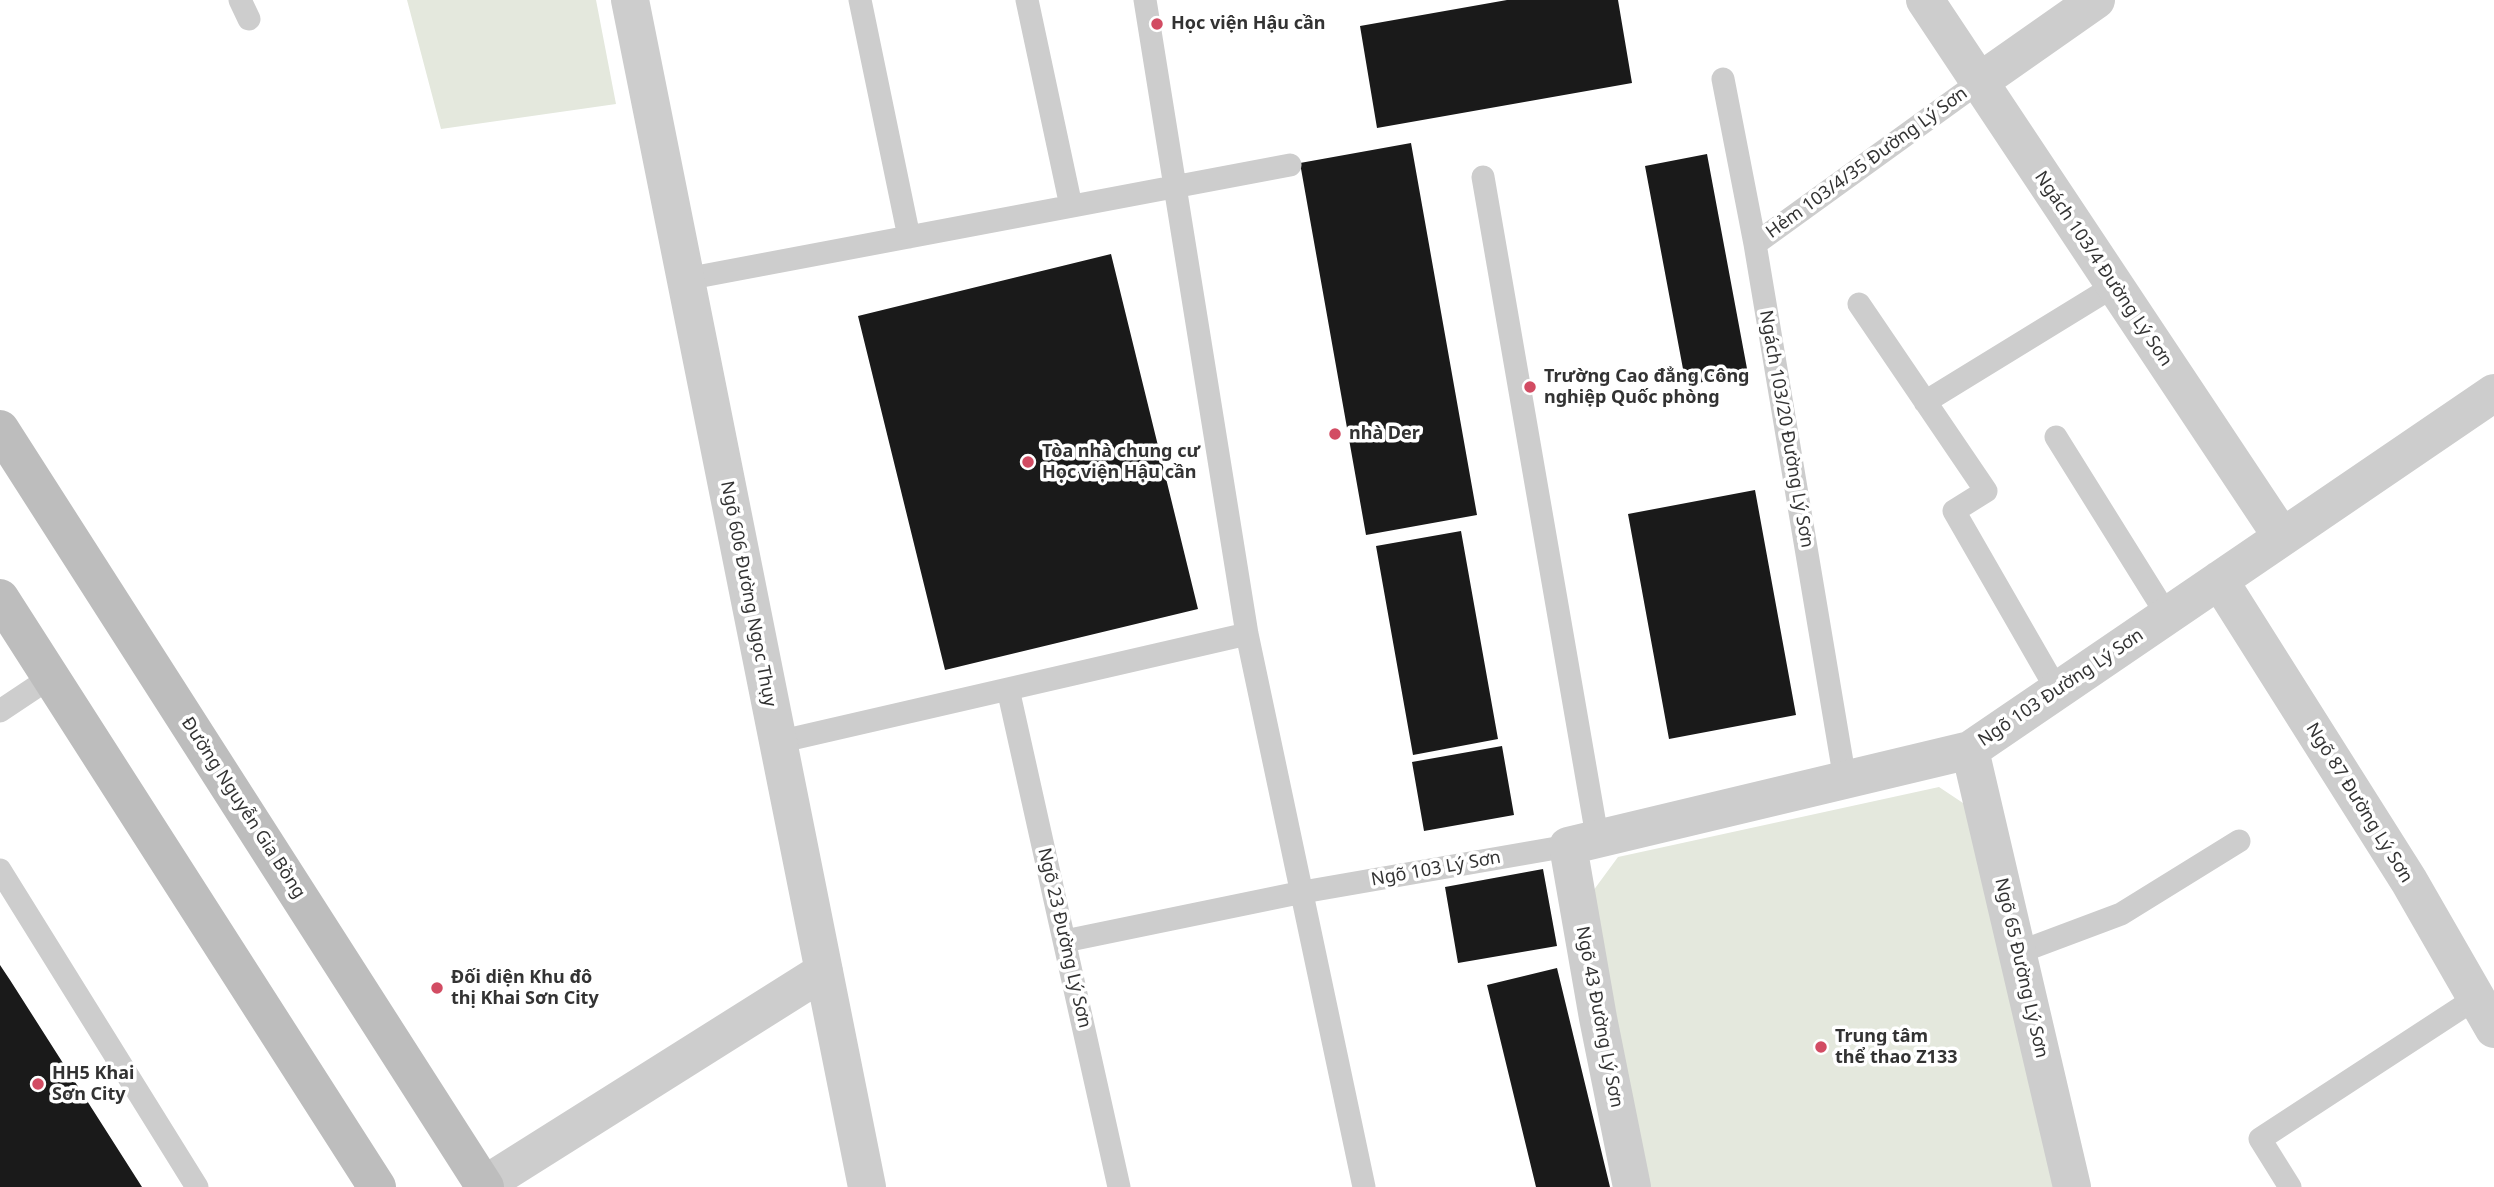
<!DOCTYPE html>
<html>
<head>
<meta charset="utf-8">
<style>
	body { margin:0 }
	canvas { display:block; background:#fff }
</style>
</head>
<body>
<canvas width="2494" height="1187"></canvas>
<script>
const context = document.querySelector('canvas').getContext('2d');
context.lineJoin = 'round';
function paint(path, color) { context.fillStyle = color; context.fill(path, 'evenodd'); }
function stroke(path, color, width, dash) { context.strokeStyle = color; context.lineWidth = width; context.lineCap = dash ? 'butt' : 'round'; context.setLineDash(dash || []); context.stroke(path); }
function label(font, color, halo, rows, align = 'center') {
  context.font = font + ' "Noto Sans",sans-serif'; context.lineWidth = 7; context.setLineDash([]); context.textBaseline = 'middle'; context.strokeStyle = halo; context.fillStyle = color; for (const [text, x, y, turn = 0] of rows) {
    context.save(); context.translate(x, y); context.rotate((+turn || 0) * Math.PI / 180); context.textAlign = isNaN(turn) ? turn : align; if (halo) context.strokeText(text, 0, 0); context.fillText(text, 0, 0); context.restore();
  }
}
const green = new Path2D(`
	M407 0H596L616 104 441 129Z
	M1939 787 1975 811 2063 1187H1643L1582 906 1618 857Z`);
const building = new Path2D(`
	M1507 0H1618L1632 83 1377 128 1360 26Z
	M1411 143 1477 515 1366 535 1300 163Z
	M1707 154 1748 374 1686 385 1645 166Z
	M1111 254 1198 609 945 670 858 316Z
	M1755 490 1796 715 1669 739 1628 514Z
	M1461 531 1498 739 1413 755 1376 546Z
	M1502 746 1514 815 1424 831 1412 762Z
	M1543 869 1557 946 1458 963 1445 887Z
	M0 965 10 980 142 1187H0Z
	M1557 968 1610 1187H1536L1487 985Z`);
const lane = new Path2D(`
	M240 0 249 19
	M860 0 909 237
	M1027 0 1071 206
	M1145 0 1247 634 1364 1187
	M1723 79 1755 244 1845 780
	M1483 177 1598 842
	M1755 244 1979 82
	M686 279 1290 165
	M1859 304 1986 491 1954 511 2057 690
	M1925 402 2114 286
	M2056 437 2167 615
	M1008 689 1119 1187
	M0 711 51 677
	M778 742 1247 634
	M0 870 197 1187
	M1065 941 1303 892 1568 846
	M2017 953 2121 914 2239 841
	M2290 1187 2260 1139 2476 998`);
const street = new Path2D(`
	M630 0 867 1187
	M1925 0 2282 537
	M1979 82 2096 0
	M2219 580 2409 881 2494 1029
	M1970 750 2072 1187
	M484 1185 824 971
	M1632 1187 1598 1018 1568 846 1970 750 2494 393`);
const secondary = new Path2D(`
	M0 429 485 1187
	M0 598 377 1187`);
const markers = [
	[1157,24,7,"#d24c63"],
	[1530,387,7,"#d24c63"],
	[1335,434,7,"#d24c63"],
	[1028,462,7,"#d24c63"],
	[437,988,7,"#d24c63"],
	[1821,1047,7,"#d24c63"],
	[38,1084,7,"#d24c63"]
];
const poiNames = [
	["Học viện Hậu cần",1171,24],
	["Trường Cao đẳng Công",1544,377],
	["nghiệp Quốc phòng",1544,398],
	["nhà Der",1349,434],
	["Tòa nhà chung cư",1042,452],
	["Học viện Hậu cần",1042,473],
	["Đối diện Khu đô",451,978],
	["thị Khai Sơn City",451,999],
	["Trung tâm",1835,1037],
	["thể thao Z133",1835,1058],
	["HH5 Khai",52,1074],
	["Sơn City",52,1095]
];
const streetNames = [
	["Hẻm 103/4/35 Đường Lý Sơn",1867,163,-36],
	["Ngách 103/4 Đường Lý Sơn",2103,269,56],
	["Ngách 103/20 Đường Lý Sơn",1786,429,80],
	["Ngõ 606 Đường Ngọc Thụy",748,594,79],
	["Ngõ 103 Đường Lý Sơn",2061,688,-34],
	["Ngõ 87 Đường Lý Sơn",2359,803,58],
	["Đường Nguyễn Gia Bồng",243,808,57],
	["Ngõ 103 Lý Sơn",1436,869,-10],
	["Ngõ 23 Đường Lý Sơn",1064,938,77],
	["Ngõ 65 Đường Lý Sơn",2021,968,77],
	["Ngõ 43 Đường Lý Sơn",1599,1017,79]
];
paint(green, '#e4e8dd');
paint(building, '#1a1a1a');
stroke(lane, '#cdcdcd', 23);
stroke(street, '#cdcdcd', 38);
stroke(secondary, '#bdbdbd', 38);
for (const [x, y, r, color] of markers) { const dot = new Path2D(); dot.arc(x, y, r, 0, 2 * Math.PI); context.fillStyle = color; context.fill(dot); stroke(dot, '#fff', 2.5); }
label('bold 18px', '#333', '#fff', poiNames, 'left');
label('18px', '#333', '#fff', streetNames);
</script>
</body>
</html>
